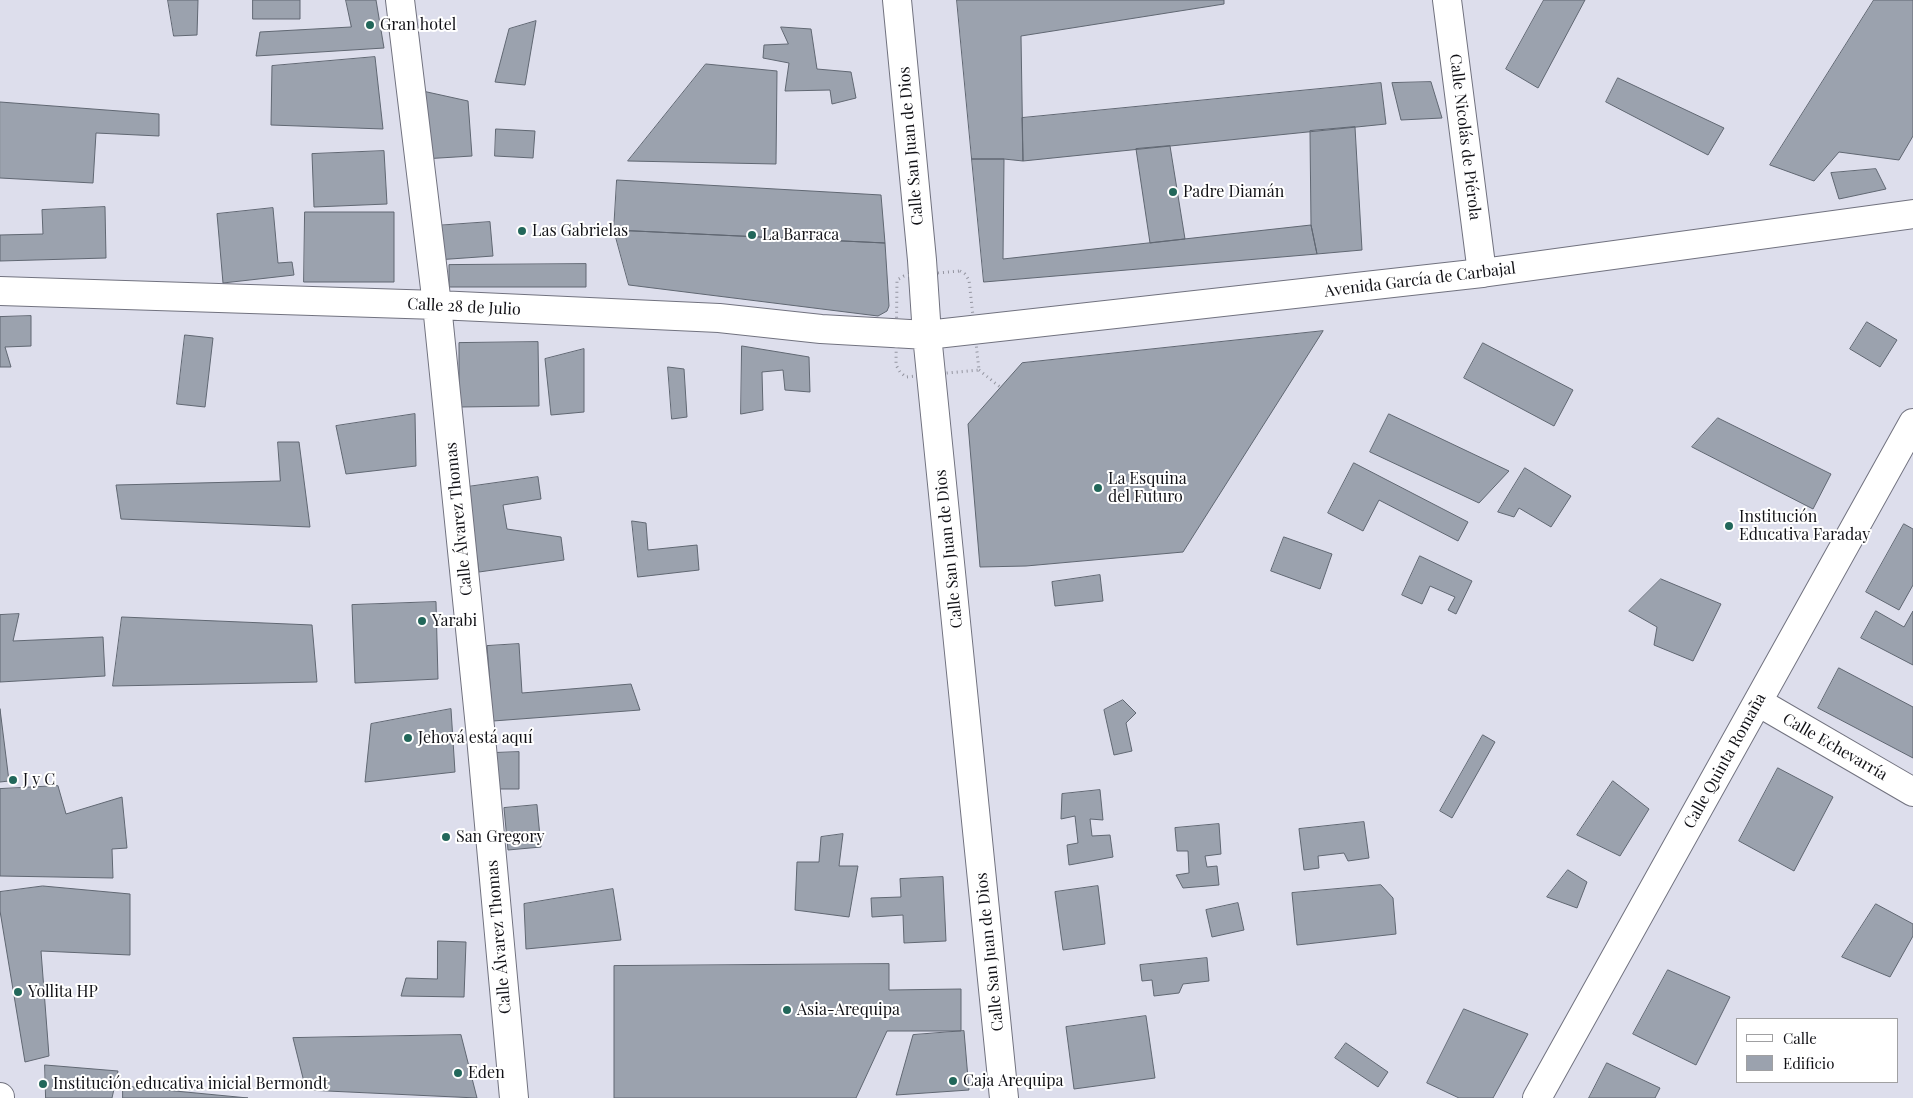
<!DOCTYPE html>
<html>
<head>
<meta charset="utf-8">
<style>
	body { margin:0 }
	#map { position:relative; width:1913px; height:1098px; overflow:hidden; background:#dddeec; font-family:"Playfair Display",serif }
	canvas { display:block }
	.legend { position:absolute; left:1736px; top:1018px; width:162px; height:65px; box-sizing:border-box; background:#fff; border:1px solid #a0a0a2; margin:0; padding:6px 9px; list-style:none; font-size:15px; color:#111116 }
	.legend li { display:flex; align-items:center; gap:10px; height:25px }
	.legend b { width:25px; border:1px solid #a0a0a2 }
</style>
</head>
<body>
<div id="map">
<canvas width="1913" height="1098"></canvas>
<ul class="legend">
<li><b style="height:6px;background:#fff"></b>Calle</li>
<li><b style="height:14px;background:#9ba2ae"></b>Edificio</li>
</ul>
</div>
<script>
const context = document.querySelector('canvas').getContext('2d');
context.lineJoin = 'round';
function paint(path, color) { context.fillStyle = color; context.fill(path, 'evenodd'); }
function stroke(path, color, width, dash) { context.strokeStyle = color; context.lineWidth = width; context.lineCap = dash ? 'butt' : 'round'; context.setLineDash(dash || []); context.stroke(path); }
function label(font, color, halo, rows, align = 'center') {
  context.font = font + ' "Playfair Display",serif'; context.lineWidth = 4; context.setLineDash([]); context.textBaseline = 'middle'; context.strokeStyle = halo; context.fillStyle = color; for (const [text, x, y, turn = 0] of rows) {
    context.save(); context.translate(x, y); context.rotate((+turn || 0) * Math.PI / 180); context.textAlign = isNaN(turn) ? turn : align; if (halo) context.strokeText(text, 0, 0); context.fillText(text, 0, 0); context.restore();
  }
}
const building = new Path2D(`
	M168 0H198L197 35 174 36Z
	M253 0H300V19H253Z
	M346 0H376L384 48 256 56 260 32 351 27Z
	M957 0H1224V4L1021 36 1023 161 1004 159H972Z
	M1544 0H1585L1538 88 1506 69Z
	M1874 0H1913V136L1899 160 1839 152 1814 181 1770 165Z
	M536 21 525 85 495 82 509 29Z
	M781 27 811 29 817 69 851 72 856 98 832 104 830 90 785 91 789 63 763 58 764 45 788 44Z
	M375 57 383 129 271 125 272 66Z
	M706 64 777 71 776 164 628 161Z
	M1618 78 1724 128 1708 155 1606 102Z
	M1431 82 1442 118 1401 120 1392 83Z
	M1381 83 1386 124 1023 161 1022 118Z
	M418 90 468 101 472 156 423 159Z
	M0 102 159 114V136L96 133 93 183 0 178Z
	M1355 127 1362 250 1317 254 1311 225 1310 131Z
	M496 129 535 131 533 158 495 156Z
	M1170 146 1185 239 1150 243 1136 149Z
	M384 151 387 204 314 207 312 154Z
	M972 159H1004L1003 259 1311 225 1317 254 984 282Z
	M1876 169 1886 189 1839 199 1831 173Z
	M617 180 881 195 885 243 614 230Z
	M105 207 106 258 0 261V235L43 234 42 210Z
	M273 208 278 263 292 262 294 275 223 283 217 214Z
	M305 212H394V282H304Z
	M490 222 493 256 436 260 434 226Z
	M614 230 885 243 889 306 887 311 878 316 629 285Z
	M586 264V287H449V265Z
	M31 316V346L5 347 11 367H0V317Z
	M1867 322 1897 340 1880 367 1850 349Z
	M1323 331 1183 552 1026 566 980 567 968 424 1022 363Z
	M185 335 213 338 205 407 177 404Z
	M538 342 539 406 459 407V343Z
	M1483 343 1573 390 1554 426 1464 378Z
	M742 346 809 357 810 392 785 390 783 370 762 372 763 410 741 414Z
	M584 349V412L551 415 545 359Z
	M668 367 684 369 687 417 672 419Z
	M415 414 416 466 346 474 336 426Z
	M1389 414 1509 471 1479 503 1370 452Z
	M1718 418 1831 474 1813 509 1692 447Z
	M278 442H299L310 527 121 519 116 485 280 481Z
	M1354 463 1468 522 1458 541 1379 500 1363 531 1328 513Z
	M1525 468 1571 496 1551 527 1519 508 1514 517 1498 512Z
	M538 477 541 499 503 505 507 529 561 537 564 560 479 572 467 487Z
	M632 521 646 523 648 550 697 545 699 570 638 577Z
	M1904 524 1913 529V585L1899 610 1866 592Z
	M1284 537 1332 554 1320 589 1271 571Z
	M1420 556 1472 581 1456 614 1448 610 1455 597 1430 586 1422 604 1402 595Z
	M1100 575 1103 601 1055 606 1052 582Z
	M1661 579 1721 604 1693 661 1654 645 1657 627 1629 611Z
	M436 602 438 679 355 683 352 605Z
	M1876 611 1904 627 1913 611V665L1861 638Z
	M19 614 13 641 103 637 105 676 0 682V615Z
	M122 617 312 625 317 682 113 686Z
	M519 644 522 693 631 684 640 710 493 721 487 646Z
	M1839 668 1913 707V758L1818 708Z
	M1123 700 1136 713 1126 723 1132 751 1114 755 1104 710Z
	M0 709 9 781 0 782Z
	M451 709 455 772 365 782 371 724Z
	M1483 735 1495 742 1452 818 1440 811Z
	M519 752V789H494L493 753Z
	M1778 768 1833 797 1794 871 1739 841Z
	M1613 781 1649 809 1620 856 1577 835Z
	M58 786 66 814 122 797 127 848 112 849 113 878 0 876V789Z
	M1100 790 1103 820 1090 819 1092 836 1110 835 1113 857 1069 865 1067 845 1078 843 1075 816 1061 819 1062 794Z
	M537 805 541 847 508 850 504 808Z
	M1364 822 1369 858 1348 861 1344 853 1318 856 1319 868 1304 870 1299 829Z
	M1219 824 1221 854 1205 856 1207 867 1217 866 1219 885 1183 888 1176 875 1189 873 1188 851H1177L1175 828Z
	M843 834 839 866H858L849 917 795 910 797 862H819L821 837Z
	M1568 870 1587 882 1577 908 1547 897Z
	M943 877 946 941 904 943 903 915 872 917 871 898 901 897 900 879Z
	M1381 885 1393 898 1396 934 1297 945 1292 893Z
	M43 886 130 894V955L41 951 49 1056 25 1062 0 911V892Z
	M1098 886 1105 944 1063 950 1055 892Z
	M613 889 621 940 526 949 524 904Z
	M1238 903 1244 930 1212 937 1206 910Z
	M1876 904 1913 924V936L1890 977 1842 957Z
	M438 941 466 942 464 997 401 996 406 978 437 979Z
	M1207 958 1209 981 1183 984 1179 993 1154 996 1152 980 1142 981 1140 965Z
	M889 964V990L961 989V1031H887L856 1098H614V966Z
	M1668 970 1730 997 1696 1065 1633 1034Z
	M1464 1009 1528 1034 1493 1098H1459L1427 1083Z
	M1146 1016 1155 1078 1074 1089 1066 1027Z
	M964 1031 969 1090 896 1095 913 1035Z
	M461 1035 477 1098 306 1090 293 1038Z
	M1346 1043 1388 1072 1378 1087 1335 1058Z
	M1607 1063 1660 1088 1655 1098H1589Z
	M45 1065 118 1071 112 1098H46Z
	M123 1086 248 1098H123Z`);
const path = new Path2D(`
	M960 271 965 274 969 280 979 370 906 377 900 372 896 365 897 280 904 276Z
	M979 370 1000 387`);
const minor = new Path2D(`
	M400 0 437 305 481 737 514 1098
	M897 0 922 260 927 335 1004 1098
	M0 291 437 305 719 318 821 329 927 335 1482 273
	M1758 702 1913 792
	M0 1097V1098
	M1537 1098 1913 423`);
const tertiary = new Path2D(`
	M1447 0 1482 273 1913 214`);
const markers = [
	[370,25,5,"#22675a"],
	[1173,192,5,"#22675a"],
	[522,231,5,"#22675a"],
	[752,235,5,"#22675a"],
	[1098,488,5,"#22675a"],
	[1729,526,5,"#22675a"],
	[422,621,5,"#22675a"],
	[408,738,5,"#22675a"],
	[13,780,5,"#22675a"],
	[446,837,5,"#22675a"],
	[18,992,5,"#22675a"],
	[787,1010,5,"#22675a"],
	[458,1073,5,"#22675a"],
	[953,1081,5,"#22675a"],
	[43,1084,5,"#22675a"]
];
const poiNames = [
	["Gran hotel",380,25],
	["Padre Diamán",1183,192],
	["Las Gabrielas",532,231],
	["La Barraca",762,235],
	["La Esquina",1108,479],
	["del Futuro",1108,497],
	["Institución",1739,517],
	["Educativa Faraday",1739,535],
	["Yarabi",432,621],
	["Jehová está aquí",418,738],
	["J y C",23,780],
	["San Gregory",456,837],
	["Yollita HP",28,992],
	["Asia-Arequipa",797,1010],
	["Eden",468,1073],
	["Caja Arequipa",963,1081],
	["Institución educativa inicial Bermondt",53,1084]
];
const streetNames = [
	["Calle Nicolás de Piérola",1465,137,83],
	["Calle San Juan de Dios",911,146,-95],
	["Avenida García de Carbajal",1420,280,-7],
	["Calle 28 de Julio",464,307,3],
	["Calle Álvarez Thomas",459,519,-96],
	["Calle San Juan de Dios",949,549,-96],
	["Calle Echevarría",1835,747,30],
	["Calle Quinta Romaña",1725,761,-61],
	["Calle Álvarez Thomas",499,937,-95],
	["Calle San Juan de Dios",990,952,-96]
];
paint(building, '#9ba2ae');
stroke(building, '#606772', 1);
stroke(minor, '#71727f', 30);
stroke(tertiary, '#71727f', 30);
stroke(path, '#9495a0', 3, [1, 4]);
stroke(minor, '#fff', 28);
stroke(tertiary, '#fff', 28);
for (const [x, y, r, color] of markers) { const dot = new Path2D(); dot.arc(x, y, r, 0, 2 * Math.PI); context.fillStyle = color; context.fill(dot); stroke(dot, '#fff', 2); }
label('16px', '#111116', '#fff', poiNames, 'left');
label('16px', '#111116', '#fff', streetNames);
</script>
</body>
</html>
